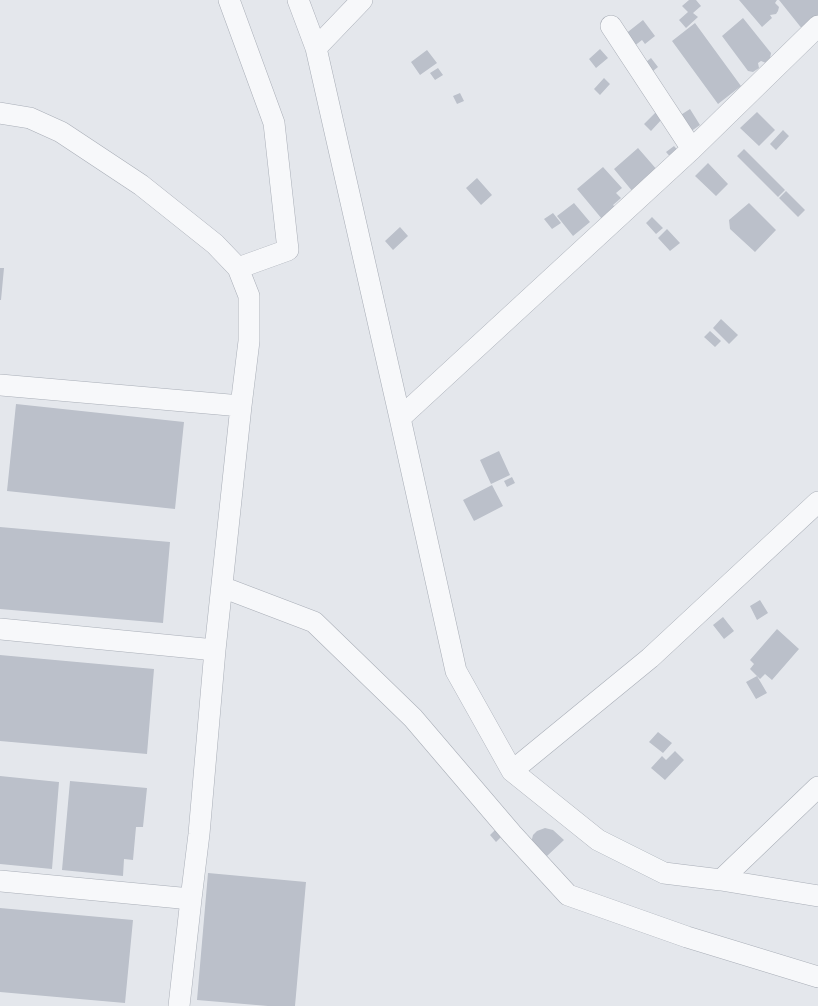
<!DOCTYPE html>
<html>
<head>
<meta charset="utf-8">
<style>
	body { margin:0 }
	canvas { display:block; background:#e4e7ec }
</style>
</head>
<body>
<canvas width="818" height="1006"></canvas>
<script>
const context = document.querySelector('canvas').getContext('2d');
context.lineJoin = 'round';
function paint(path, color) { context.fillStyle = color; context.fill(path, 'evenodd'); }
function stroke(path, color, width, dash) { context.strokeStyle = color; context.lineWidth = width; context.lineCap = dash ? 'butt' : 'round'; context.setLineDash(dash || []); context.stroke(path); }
const building = new Path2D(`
	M689 0H696L701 6 693 13 698 17 686 28 679 20 688 12 682 6Z
	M739 0H777L775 3 779 7 778 11 776 14 770 15 772 18 762 27Z
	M779 0H818V17L803 30Z
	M743 18 771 53 770 59 766 63 761 61 758 63 759 68 753 72 748 71 722 36Z
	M643 20 655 36 645 44 642 40 633 47 624 35Z
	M695 23 741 86 718 104 672 41Z
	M600 49 608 58 596 68 589 59Z
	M427 50 437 63 420 75 411 62Z
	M651 58 658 67 648 75 641 66Z
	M438 68 443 75 435 80 430 73Z
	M604 78 610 84 600 95 594 89Z
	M460 93 464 101 457 104 453 96Z
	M690 109 700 125 687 134 676 118Z
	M657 111 663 118 651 131 644 124Z
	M757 112 775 130 759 146 740 128Z
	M783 130 789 136 776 150 770 144Z
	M674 146 681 154 674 161 666 152Z
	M638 148 658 171 633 192 614 169Z
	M744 149 785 190 778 197 737 156Z
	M708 163 728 184 716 196 695 176Z
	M603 167 622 188 616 193 621 198 613 205 615 207 602 219 577 189Z
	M477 178 492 195 481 205 466 188Z
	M786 191 805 210 798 217 779 198Z
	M574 203 590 222 573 236 557 216Z
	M749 203 776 230 755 252 730 229 729 220Z
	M553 213 561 223 552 229 544 219Z
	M652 217 663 228 656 234 646 223Z
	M400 227 408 236 393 250 385 241Z
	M667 229 680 243 670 251 658 238Z
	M0 268H4L1 300H0Z
	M721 319 738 335 729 344 713 328Z
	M710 331 721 341 715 347 704 337Z
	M16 404 184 422 175 509 7 491Z
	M499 451 510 475 491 484 480 460Z
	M512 477 515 483 507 487 504 481Z
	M492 485 503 506 474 521 463 500Z
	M0 527 170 542 163 623 0 609Z
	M760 600 768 613 757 620 750 606Z
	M723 617 734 631 724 639 713 625Z
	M777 629 799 649 772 680 765 674 760 679 750 669 754 664 750 660Z
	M0 655 154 669 147 754 0 741Z
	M757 676 767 693 756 699 746 682Z
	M658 732 672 743 663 753 649 742Z
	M675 751 684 760 665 780 651 768 662 756 666 760Z
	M0 776 59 782 52 869 0 864Z
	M70 781 147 788 143 827H136L133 860 124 859 123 876 62 870Z
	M545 828 553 830 564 840 547 856 539 848H537L532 843V839L533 835 537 831Z
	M496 829 502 836 496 842 490 835Z
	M208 873 306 882 295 1006H268L197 1000Z
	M0 908 133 920 125 1003 0 992Z`);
const minor = new Path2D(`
	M229 0 274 123 288 250 238 268
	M298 0 316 48 400 418 456 671 512 771 598 840 664 873 721 880 818 896
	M611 26 692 149
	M316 48 362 0
	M0 113 30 118 61 132 141 185 215 244 238 268 249 296V341L241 406 0 385
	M400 418 692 149 818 26
	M222 587 314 622 413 718 512 834 568 895 687 937 818 977
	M0 629 215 650
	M512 771 650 658 818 502
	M721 880 818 787
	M0 881 191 899 199 834 215 650 241 406
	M179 1006 191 899`);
paint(building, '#bbc0ca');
stroke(minor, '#a9aeb7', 22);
stroke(minor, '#f7f8fa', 21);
</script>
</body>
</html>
